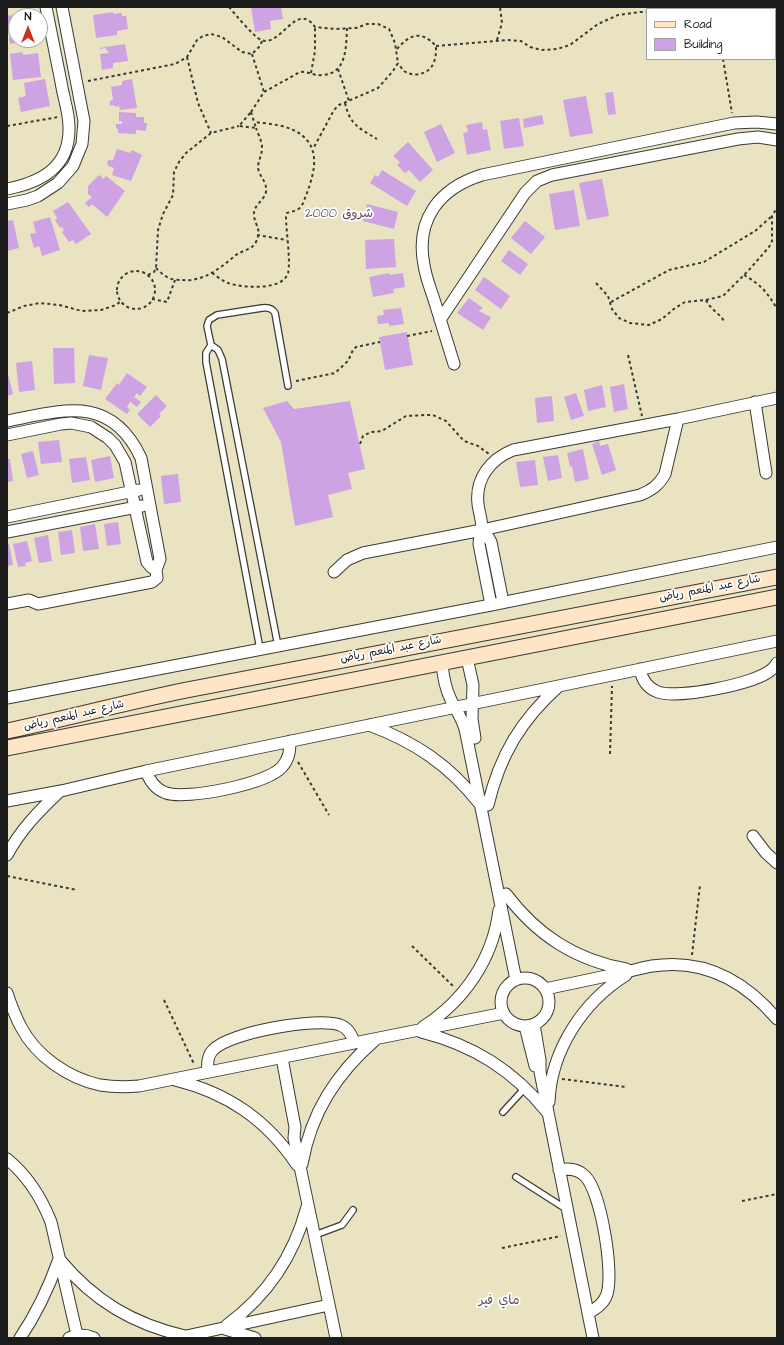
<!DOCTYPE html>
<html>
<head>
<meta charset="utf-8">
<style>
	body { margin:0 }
	#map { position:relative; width:784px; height:1345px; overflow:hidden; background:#e9e3c2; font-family:"Architects Daughter",sans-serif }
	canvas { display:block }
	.frame { position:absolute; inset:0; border:8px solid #1c1c1c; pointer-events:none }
	.legend { position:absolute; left:646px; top:8px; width:130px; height:52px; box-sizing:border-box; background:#fff; border:1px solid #a4a4a4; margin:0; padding:5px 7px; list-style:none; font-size:12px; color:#1c1c1c }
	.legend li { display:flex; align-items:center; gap:8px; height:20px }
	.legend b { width:20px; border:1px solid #a4a4a4 }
	.north { position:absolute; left:8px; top:8px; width:40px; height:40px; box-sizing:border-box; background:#fff; border:1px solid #a4a4a4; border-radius:50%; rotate:0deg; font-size:11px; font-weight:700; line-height:16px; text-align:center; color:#1c1c1c }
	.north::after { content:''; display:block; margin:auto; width:14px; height:18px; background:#c8321e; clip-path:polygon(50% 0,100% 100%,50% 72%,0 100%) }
</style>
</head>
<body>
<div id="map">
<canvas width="784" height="1345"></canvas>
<div class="frame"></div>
<ul class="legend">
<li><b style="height:5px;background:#fee5c5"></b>Road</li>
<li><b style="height:11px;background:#cda3e4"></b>Building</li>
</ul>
<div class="north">N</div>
</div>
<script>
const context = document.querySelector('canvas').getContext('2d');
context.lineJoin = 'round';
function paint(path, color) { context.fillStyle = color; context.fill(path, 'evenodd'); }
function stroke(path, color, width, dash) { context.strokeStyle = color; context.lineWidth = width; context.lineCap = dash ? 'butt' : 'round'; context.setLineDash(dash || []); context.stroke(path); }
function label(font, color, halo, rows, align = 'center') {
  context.font = font + ' "Architects Daughter","Playpen Sans Arabic",sans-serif'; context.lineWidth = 3.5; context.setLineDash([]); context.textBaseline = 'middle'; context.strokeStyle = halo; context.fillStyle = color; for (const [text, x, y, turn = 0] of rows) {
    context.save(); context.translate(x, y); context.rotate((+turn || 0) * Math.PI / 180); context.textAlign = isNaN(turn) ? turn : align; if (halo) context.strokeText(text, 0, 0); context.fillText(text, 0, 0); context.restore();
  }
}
const building = new Path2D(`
	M251 7H281L283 19 270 21 271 29 255 32Z
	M33 12 34 16H16V40L27 41 10 44 9 38 11 37 9 24 7 25V16Z
	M113 12V14L122 13V16H126L128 29 117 31V35L96 38 93 15Z
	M125 44 128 61 113 63V68L102 70 100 54 109 53 108 51H107L106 48 100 49V48Z
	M22 52 23 55 38 53 41 77 13 80 10 54Z
	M45 79 50 106 21 112 18 98 26 96 24 83Z
	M132 79 137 108 120 110 119 106 115 107 114 105 110 106V101L113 100 111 87 122 85V81Z
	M613 92 616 114 608 115 605 93Z
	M586 96 593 133 570 137 563 100Z
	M119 112 136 113V117H144V123H147L146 131 136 130V134L118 133V129L116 128V124H122V121H119Z
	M542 115 544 124 524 128 523 119Z
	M519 118 524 146 504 149 500 121Z
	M482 122 483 130 487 129 491 150 467 155 463 133 468 132 466 125Z
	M441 124 455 153 437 162 424 132Z
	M408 142 433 170 420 182 409 170 405 173 397 165 400 162 393 156Z
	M117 149 130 153 132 150 142 155 131 181 112 175 114 168 108 166 107 162 109 160H113Z
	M382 170 416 191 407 206 370 183 375 175 378 177Z
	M99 175 104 179 106 176 125 191 107 217 92 204 89 207 85 203 92 197 88 194V186Z
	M602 179 609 216 587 220 579 183Z
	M574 190 580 226 555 230 549 194Z
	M68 202 91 234 76 244 73 240 69 242 62 232 64 230 62 227 60 228 55 220 57 218 53 211Z
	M367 204 398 212 394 229 363 221Z
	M50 217 60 250 42 256 39 246 34 248 30 234 36 233 33 222Z
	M13 220 19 248 7 251V221Z
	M525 221 545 237 531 254 511 238Z
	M394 239 396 267 366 269 365 240Z
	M509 250 528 264 520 275 501 261Z
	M389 273 390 275 403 273 405 287 393 289 394 293 373 297 369 277Z
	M484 277 510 296 501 309 475 290Z
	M469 298 483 308 479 311 491 317 483 330 457 313Z
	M401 308 404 324 389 326V323L378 324 377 316 384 315 383 310Z
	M407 332 413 365 385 370 379 337Z
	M53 348H74L75 383 54 384Z
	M89 355 108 358 101 390 83 386Z
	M32 361 35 390 19 392 16 363Z
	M7 370 13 394 7 396Z
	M127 373 147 387 140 396 137 393 134 397 141 402 137 407 130 402 127 407 130 410 127 414 105 399 117 383 119 385Z
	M624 384 628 409 614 412 610 387Z
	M602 385 606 407 588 411 584 390Z
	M576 393 584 416 571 420 564 397Z
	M156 395 167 406 159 414 161 416 150 427 137 414Z
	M552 396 554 421 537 423 535 398Z
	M287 401 294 409 350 401 365 469 348 473 352 489 328 495 333 517 295 526 281 442 263 408Z
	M59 440 62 462 41 464 38 442Z
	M599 441 600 446 608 444 616 470 602 475 592 444Z
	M583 449 589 479 575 482 572 466 570 467 567 453Z
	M33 451 39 475 27 478 21 454Z
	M558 455 562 478 548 481 543 457Z
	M110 456 114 478 95 482 91 460Z
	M86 457 90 480 72 483 69 459Z
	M7 459H10L13 481 7 482Z
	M535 460 538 485 520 487 516 462Z
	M178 474 181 502 164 504 161 476Z
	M118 522 121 544 107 546 104 524Z
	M95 524 99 549 83 551 80 527Z
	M72 530 75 553 61 555 58 532Z
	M48 535 52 561 39 563 34 538Z
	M27 541 32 561 25 563 26 566 18 567 13 544Z
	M7 544H9L13 565 7 566Z`);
const path = new Path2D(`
	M229 7C235 14 254 37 261 40 281 48 296 0 315 27L335 29 356 28 367 24H378L389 29 395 43 398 63 393 71 378 88 339 105 334 110 313 149
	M683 7V9
	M693 9 694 7
	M497 40 502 23 500 7
	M436 46 507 40 521 41 530 47 542 50 557 49 570 45 598 24 618 15 640 12H647
	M397 49C410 34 421 30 436 46 436 52 436 57 434 62 430 74 414 78 404 71 402 69 400 66 398 63
	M252 54 264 92
	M187 57 198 103 211 133
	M723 59 732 113
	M338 69 349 101
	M311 73 315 51V27
	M88 81 175 64 187 57 197 40 203 36 211 34 222 37 242 52 252 54 260 46 262 41
	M345 103C350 125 359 128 377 139
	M251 112 264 92 300 72C308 71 314 76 322 75 347 74 346 47 347 28
	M251 112 256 128 239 126Z
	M7 126 58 117
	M257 235 287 240
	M156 268C159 271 163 275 167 277 172 280 178 280 182 280 204 282 220 268 236 255 243 250 252 250 256 242 262 227 255 227 254 215 253 205 264 201 266 192 267 183 262 179 259 172 256 163 262 157 262 148 262 141 258 134 256 128
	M117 290a19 19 0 1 1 38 0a19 19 0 1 1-38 0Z
	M212 273C217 276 222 281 228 283 242 288 283 291 288 273 291 261 286 231 286 217L287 213C292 211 299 211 302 205 304 202 305 197 307 193 313 176 320 154 306 139 293 125 271 124 254 122
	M148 275 154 272 156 268 158 230 163 214 173 195 174 172 179 162 186 153 211 133 239 126
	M744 275C760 284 767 292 776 307
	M596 283 608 296 612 309 619 318 630 323 649 325 662 319 675 308 685 302 706 300 723 296 748 271 769 247 772 241V216L777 208
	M152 299 167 302 175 280
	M706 300C710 309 719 313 724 321
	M611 302 669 270 704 262 755 231 772 216
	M7 313 24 306 40 303 59 305 82 311 101 310 116 305 121 301
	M407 336 432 331
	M628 355 642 416
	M296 381 335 373 348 361 353 350 356 347 380 342
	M360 444 363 436 371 432 382 431 406 416 426 415H433L446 421 464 441 478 446 489 454
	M610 754 612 686
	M298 762 329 815
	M7 876 77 890
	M412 946 454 987
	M692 955 700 885
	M164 1000 194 1064
	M562 1079 626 1087
	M742 1201 777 1194
	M502 1248 561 1236`);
const lane = new Path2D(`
	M211 345 218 350 222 359 278 646
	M260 649 206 362V353L211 345 207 326 209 320 217 315 262 308C268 307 272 308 275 313L288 386
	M503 1112 525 1088
	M516 1177 566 1209
	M315 1235 342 1225 353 1210`);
const street = new Path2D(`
	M7 189C42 182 70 167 69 127 69 112 63 96 61 82 56 57 51 32 46 7
	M7 204 27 200 38 196 58 183 73 166 82 144 84 121 62 7
	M440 320 525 193 537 181 552 175 738 139 758 137 777 140
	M454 364C448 345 442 325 436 306 432 292 426 279 424 265 415 219 440 188 482 175L734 123 757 122 777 124
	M755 402 766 473
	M7 421C63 410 111 394 141 458L160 559 156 570 157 578 152 582 38 604 29 600 7 604
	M7 435 61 424 71 423 91 427 108 438 115 445 125 462 147 562 151 567 156 570
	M7 517 139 490
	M482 530 487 535 491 542 503 602
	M7 532 142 506
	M334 572 347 560 363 553 482 530 640 495C652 490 659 485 665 474L678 419
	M491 605 479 544C479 538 481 534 482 529 482 521 479 512 478 504 475 478 491 459 513 450L678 419 777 398
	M467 658 473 685 472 719 475 738
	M442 663C443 676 445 688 451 700 456 710 462 718 465 729L516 980
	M640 669C642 680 647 688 658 692 678 699 755 684 771 670 774 668 775 666 777 663
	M7 698 491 605 777 547
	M369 725C415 742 449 765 479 803
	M146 771C150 781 155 789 166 793 187 800 267 784 282 767 289 759 290 751 290 741
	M7 801 61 791 146 771 777 641
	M488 805C500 755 521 720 559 686
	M753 836 766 853 777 863
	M7 855C21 829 39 811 60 791
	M506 894C537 935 575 960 626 969
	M501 1002a24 24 0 1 1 48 0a24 24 0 1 1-48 0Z
	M545 989C569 984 592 979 616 974 628 972 640 968 652 966 704 958 745 981 777 1019
	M7 993C11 1005 15 1016 21 1027 36 1056 68 1078 100 1085 113 1087 126 1087 139 1086L504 1013
	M534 1024 540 1060V1072L593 1338
	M525 1026 535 1066
	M423 1027C464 1001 493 959 499 910
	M421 1032C473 1045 513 1070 547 1112
	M282 1058 295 1127 294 1138 336 1338
	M208 1072C207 1064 207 1056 213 1050 230 1032 317 1017 340 1025 348 1028 352 1035 354 1043
	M175 1080C228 1093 267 1120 297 1165
	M549 1102C551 1050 583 1002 626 975
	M7 1159C28 1176 41 1197 51 1222L77 1335
	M302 1164C311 1113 336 1074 375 1040
	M559 1170C569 1168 578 1169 585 1176 601 1192 614 1272 607 1294 604 1304 596 1309 588 1313
	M60 1260C94 1301 133 1324 185 1336
	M227 1325C268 1295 294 1255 307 1207
	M225 1329 255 1338
	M20 1338C37 1313 49 1287 59 1259
	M69 1338C77 1334 85 1334 94 1338
	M177 1338 329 1305`);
const secondary = new Path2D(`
	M7 731C69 718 130 701 192 689 387 650 582 613 777 577
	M7 748 777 597`);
const streetNames = [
	["شارع عبد المنعم رياض",710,589,-11],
	["شارع عبد المنعم رياض",391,650,-11],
	["شارع عبد المنعم رياض",74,716,-13]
];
const quarterNames = [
	["شروق 2000",339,214],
	["ماي فير",499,1301]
];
paint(building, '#cda3e4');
stroke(lane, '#3b3a35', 8);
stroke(street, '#3b3a35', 13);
stroke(secondary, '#3b3a35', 17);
stroke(path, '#3b3a35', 2, [3, 3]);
stroke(lane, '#fff', 5.5);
stroke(street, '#fff', 11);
stroke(secondary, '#fee5c5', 15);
label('11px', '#1c1c1c', '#fff', streetNames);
label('13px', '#5a4b62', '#fff', quarterNames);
</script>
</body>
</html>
